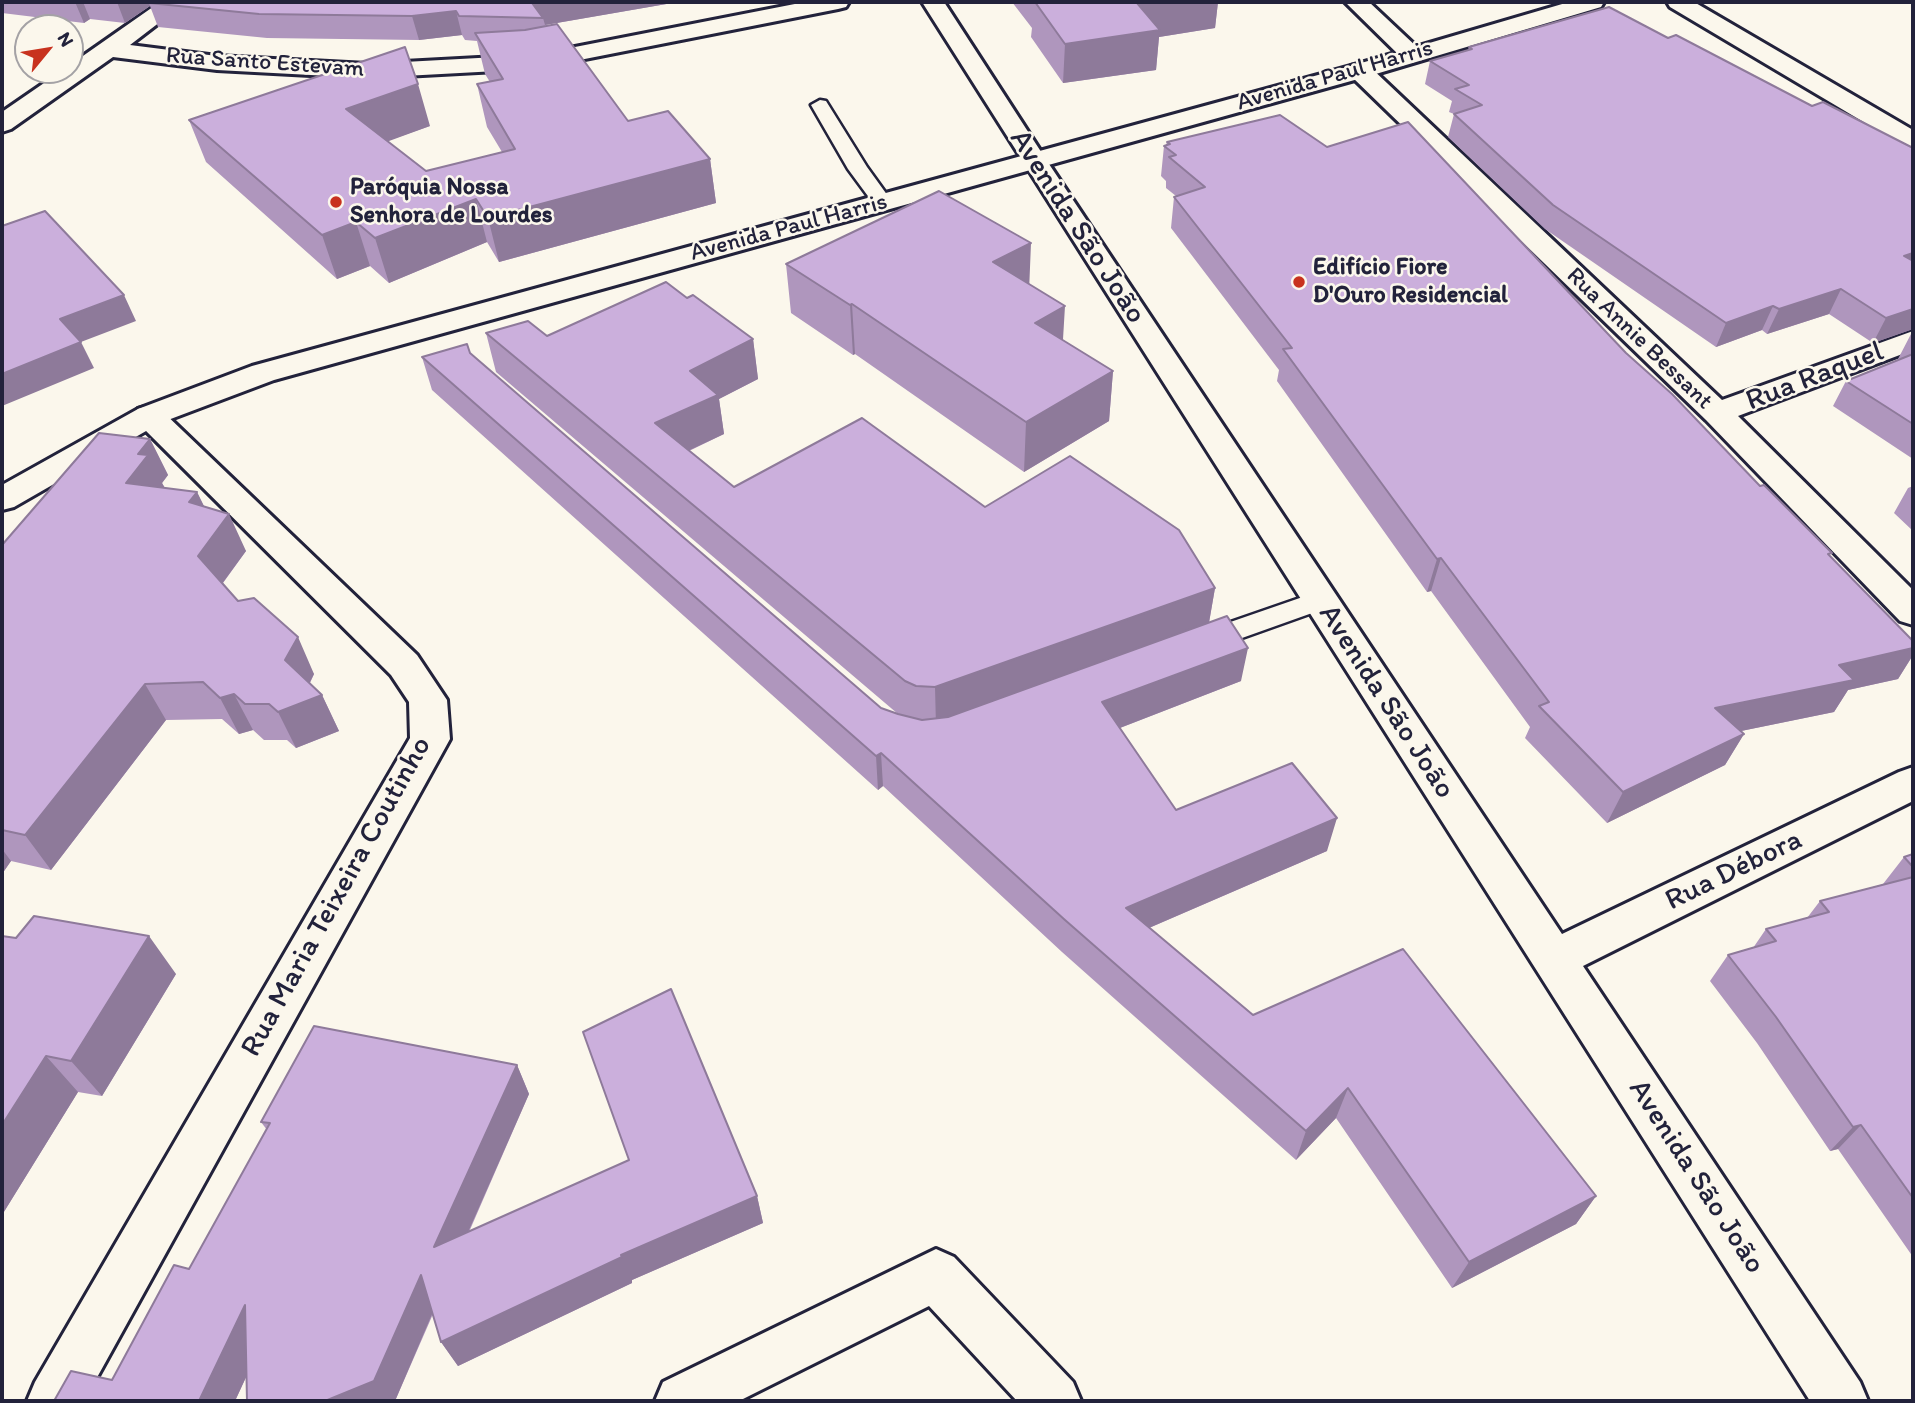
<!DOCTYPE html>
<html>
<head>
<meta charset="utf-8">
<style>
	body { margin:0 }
	#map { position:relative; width:1915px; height:1403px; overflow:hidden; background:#fbf7ec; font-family:Itim,sans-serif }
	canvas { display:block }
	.frame { position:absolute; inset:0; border:4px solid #22223b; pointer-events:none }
	.north { position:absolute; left:14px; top:14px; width:70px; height:70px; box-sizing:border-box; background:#fbf7ec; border:2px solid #a4a2a5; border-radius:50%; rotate:60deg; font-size:19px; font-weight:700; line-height:28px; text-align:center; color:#22223b }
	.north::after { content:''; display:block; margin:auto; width:24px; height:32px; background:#c8321e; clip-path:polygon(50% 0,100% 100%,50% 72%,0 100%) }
</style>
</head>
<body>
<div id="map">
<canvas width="1915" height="1403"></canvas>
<div class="frame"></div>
<div class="north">N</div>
</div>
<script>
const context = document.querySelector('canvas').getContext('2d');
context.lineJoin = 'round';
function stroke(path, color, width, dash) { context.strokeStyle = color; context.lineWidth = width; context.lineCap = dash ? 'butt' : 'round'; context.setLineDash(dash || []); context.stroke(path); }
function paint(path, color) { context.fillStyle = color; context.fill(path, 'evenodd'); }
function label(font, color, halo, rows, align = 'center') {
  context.font = font + ' Itim,sans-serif'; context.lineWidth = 5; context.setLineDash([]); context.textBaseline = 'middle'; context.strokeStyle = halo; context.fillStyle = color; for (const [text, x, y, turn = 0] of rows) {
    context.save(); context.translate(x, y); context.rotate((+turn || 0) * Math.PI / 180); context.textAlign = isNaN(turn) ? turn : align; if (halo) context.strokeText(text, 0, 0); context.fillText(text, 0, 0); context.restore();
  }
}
const service = new Path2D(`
	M820 100 826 101 867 167 893 203 890 207H876L848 169 811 105Z
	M1320 591 1329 593 1333 600 1329 607 1200 653 1190 650 1186 643 1190 636Z`);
const minor = new Path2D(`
	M160 2H186L130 45 217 56 367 64 534 55 805 2H849L846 7 838 9 534 69 367 78 217 70 113 57 11 129 2 132V112L63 70H70V65Z
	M922 2H944L1047 161 1562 934 1899 772 1913 767V801L1583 966 1860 1382 1868 1401H1810Z
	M1345 2H1369L1419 49 1423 54 1419 59H1403Z
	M1667 2H1694L1913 130V149L1904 146 1670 7Z
	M1360 64 1369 66 1722 400 1913 331V350L1738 416 1913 590V625L1900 621 1706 420 1351 76 1348 71 1351 66Z
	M149 406 160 409 417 655 447 700 450 739 84 1401H27L35 1382 410 738 409 702 391 675 138 423 133 416 138 409Z
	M936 1249 954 1257 1073 1382 1081 1401H1017L929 1306 739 1401H655L663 1382Z`);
const tertiary = new Path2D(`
	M1569 2H1604L1601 7 1369 76 274 380 160 423 14 507 2 510V485L138 409 252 366 1351 66Z`);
const wall = new Path2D(`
	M2 2H678L545 25 628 121 710 159 716 203 499 262 487 242 389 283 370 266 337 279 206 162 189 120 430 126 387 141 426 171 502 152 487 127 477 84 490 82 485 74 477 41 465 40 462 35 419 40 267 38 158 27 150 6 125 23 90 19 84 23 2 13Z
	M1012 2H1218L1215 28 1159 37 1156 70 1063 83 1031 37 1032 28Z
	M1668 38 1812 106 1913 148V329L1873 343 1829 314 1767 334 1762 330 1716 347 1545 229 1448 137 1454 114 1449 112 1452 101 1425 84 1430 61 1468 50 1469 47Z
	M1167 142 1626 353 1830 556 1913 641V655L1898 679 1848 690 1834 712 1741 731 1744 734 1725 765 1607 823 1525 738 1530 727 1431 591 1427 592 1277 381 1279 370 1171 228 1174 197 1176 196 1166 188V181L1161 176 1164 146 1166 145Z
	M786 264 1029 284 1063 340 1113 371 1109 421 1024 472 855 354 853 355 791 313Z
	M687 298 753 339 758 379 719 399 724 434 689 451 734 487 985 507 1215 588 1209 623 1241 681 1120 728 1176 810 1327 851 1149 928 1253 1015 1596 1196 1576 1224 1452 1288 1336 1118 1296 1160 1062 952 883 786 878 790 432 390 422 357 470 353 881 708 898 714 496 372 486 333 547 336Z
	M1913 333V459L1833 406 1846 381 1899 360 1898 359 1911 334Z
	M150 439 168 475 162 483 165 488 197 492 204 507 246 551 223 583 238 601 314 674 310 683 322 695 339 731 296 748 287 740H264L253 730 239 734 222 719 166 720 51 870 11 861 2 874V545Z
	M1913 486V531L1894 513 1908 488Z
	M1904 857 1913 867V1257L1838 1149 1830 1151 1757 1043 1710 981 1728 955 1753 948 1766 929 1807 918 1820 901 1884 884H1883Z
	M2 936 176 974 102 1096 78 1092 2 1215Z
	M517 1065 529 1094 469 1232 757 1196 763 1223 632 1280V1283L458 1366 441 1342 433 1314 395 1401 246 1377 235 1401H54L112 1380 189 1269 267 1130 261 1122Z`);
const shadedWall = new Path2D(`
	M75 2H83L90 19 84 23Z
	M117 2H156L149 3 150 6 125 23Z
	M539 2H678L545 25 543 18 532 3Z
	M1144 2H1218L1215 28 1159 37 1156 70 1063 83 1065 44 1137 3Z
	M456 11 462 35 419 40 412 16Z
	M418 84 430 126 359 152 346 109Z
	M710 159 716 203 499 262 488 218Z
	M476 199 487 242 389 283 375 238Z
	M356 222 370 266 337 279 322 235Z
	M1031 243 1029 292 993 262Z
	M1913 253V272L1904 256Z
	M1841 289 1829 314 1767 334 1779 309Z
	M124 295 136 321 73 345 60 319Z
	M852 304 855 354 853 355 850 305Z
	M1065 306 1062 356 1035 323Z
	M1773 306 1762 330 1716 347 1726 323Z
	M1913 309V329L1873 343 1886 318Z
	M753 339 758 379 719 399 724 434 662 463 655 423 690 371Z
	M81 342 94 368 2 406V374Z
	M1113 371 1109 421 1024 472 1026 422Z
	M150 439 168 475 162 483 167 492 126 483 138 454Z
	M197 492 215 528 189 502Z
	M229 514 246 551 216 592 198 556Z
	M1441 558 1431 591 1427 592 1437 559Z
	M1215 588 1208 628 936 726 935 687Z
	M298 637 314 674 303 696 285 660Z
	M1248 648 1241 681 1099 736 1102 702Z
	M1913 648V655L1898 679 1848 690 1834 712 1697 740 1715 708 1839 665Z
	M145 684 166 720 51 870 25 835Z
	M234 694 253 730 239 734 220 698Z
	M322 695 339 731 296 748 278 712Z
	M1744 734 1725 765 1607 823 1623 792Z
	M881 753 883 786 878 790 876 756Z
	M1337 818 1327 851 1121 940 1126 908Z
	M2 849 11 861 2 874Z
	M149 936 176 974 102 1096 71 1061Z
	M46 1056 78 1092 2 1215V1125Z
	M517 1065 529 1094 450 1273 434 1247Z
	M1348 1088 1336 1118 1296 1160 1306 1131Z
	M1861 1125 1838 1149 1830 1151 1853 1127Z
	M757 1196 763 1223 632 1280V1283L458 1366 441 1342 621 1255Z
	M1596 1196 1576 1224 1452 1288 1469 1262Z
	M421 1275 438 1300 395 1401H325Z
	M245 1305 268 1330 235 1401H199Z`);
const building = new Path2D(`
	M150 2H539L532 3 543 18 459 16 456 11 412 16 259 14 149 3Z
	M1035 2H1144L1137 3 1160 30 1065 44Z
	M1609 7 1668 38 1676 35 1812 106 1823 102 1913 148V253L1904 256 1913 261V309L1886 318 1841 289 1779 309 1773 306 1726 323 1553 205 1454 114 1482 105 1455 89 1469 85 1430 61 1472 49 1469 47Z
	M557 24 628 121 668 111 710 159 488 218 476 199 375 238 356 222 322 235 189 120 405 47 418 84 346 109 426 171 515 149 477 84 503 79 475 33 525 30Z
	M1280 115 1327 147 1408 122 1626 353 1672 394 1760 486 1764 485 1832 553 1828 554 1913 641V648L1839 665 1854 680 1715 708 1744 734 1623 792 1539 706 1549 702 1441 558 1437 559 1283 349 1292 348 1174 197 1205 187 1169 157 1176 155 1164 146 1170 144 1167 142Z
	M939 191 1031 243 993 262 1065 306 1035 323 1113 371 1026 422 852 304 850 305 786 264Z
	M45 211 124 295 60 319 81 342 2 374V226Z
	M666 282 687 298 693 295 753 339 690 371 718 395 655 423 734 487 862 418 985 507 1070 456 1179 530 1215 588 935 687 916 686 905 681 486 333 528 321 547 336Z
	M467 344 470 353 881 708 898 714 922 720 948 717 1227 616 1248 648 1102 702 1176 810 1292 763 1337 818 1126 908 1253 1015 1403 949 1596 1196 1469 1262 1348 1088 1306 1131 1065 920 881 753 876 756 422 357Z
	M1913 354V424L1846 381Z
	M99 433 150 439 138 454 148 455 126 483 197 492 189 502 229 514 198 556 238 601 254 598 298 637 285 660 322 695 278 712 269 704H245L234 694 220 698 203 682 145 684 25 835 2 830V545Z
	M1913 854V867L1904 857Z
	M1913 877V1198L1861 1125 1853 1127 1776 1017 1728 955 1776 941 1766 929 1829 912 1820 901Z
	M34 916 149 936 71 1061 46 1056 2 1125V936L16 938Z
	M671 989 757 1196 621 1255 622 1257 441 1342 421 1275 374 1381 325 1401H247L245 1305 199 1401H54L71 1371 112 1380 174 1265 189 1269 270 1123 261 1122 314 1026 517 1065 434 1247 629 1160 583 1032Z`);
const markers = [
	[336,202,7,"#c8321e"],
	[1299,282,7,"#c8321e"]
];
const farStreetnames = [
	["Rua Santo Estevam",265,63,4],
	["Avenida Paul Harris",1335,76,-16],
	["Avenida Paul Harris",789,228,-15],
	["Rua Annie Bessant",1639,339,44]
];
const farPoinames = [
	["Paróquia Nossa",350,188],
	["Senhora de Lourdes",350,216],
	["Edifício Fiore",1313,268],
	["D'Ouro Residencial",1313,296]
];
const streetNames = [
	["Avenida São João",1077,227,57],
	["Rua Raquel",1815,377,-21],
	["Avenida São João",1386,702,57],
	["Rua Débora",1734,871,-26],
	["Rua Maria Teixeira Coutinho",337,897,-61],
	["Avenida São João",1696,1177,57]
];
stroke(service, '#22223b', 5);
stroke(minor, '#22223b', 6);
stroke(tertiary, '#22223b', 6);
paint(service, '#fbf7ec');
paint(minor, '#fbf7ec');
paint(tertiary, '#fbf7ec');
paint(wall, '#af96bd');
paint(shadedWall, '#8e7a9a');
paint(building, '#cbafdc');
stroke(building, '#8e7a9a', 2);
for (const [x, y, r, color] of markers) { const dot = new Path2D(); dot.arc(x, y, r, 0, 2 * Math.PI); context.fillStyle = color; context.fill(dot); stroke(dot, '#fbf7ec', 2.5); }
label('24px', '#22223b', '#fbf7ec', farStreetnames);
label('bold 24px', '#22223b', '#fbf7ec', farPoinames, 'left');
label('30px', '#22223b', '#fbf7ec', streetNames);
</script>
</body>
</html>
